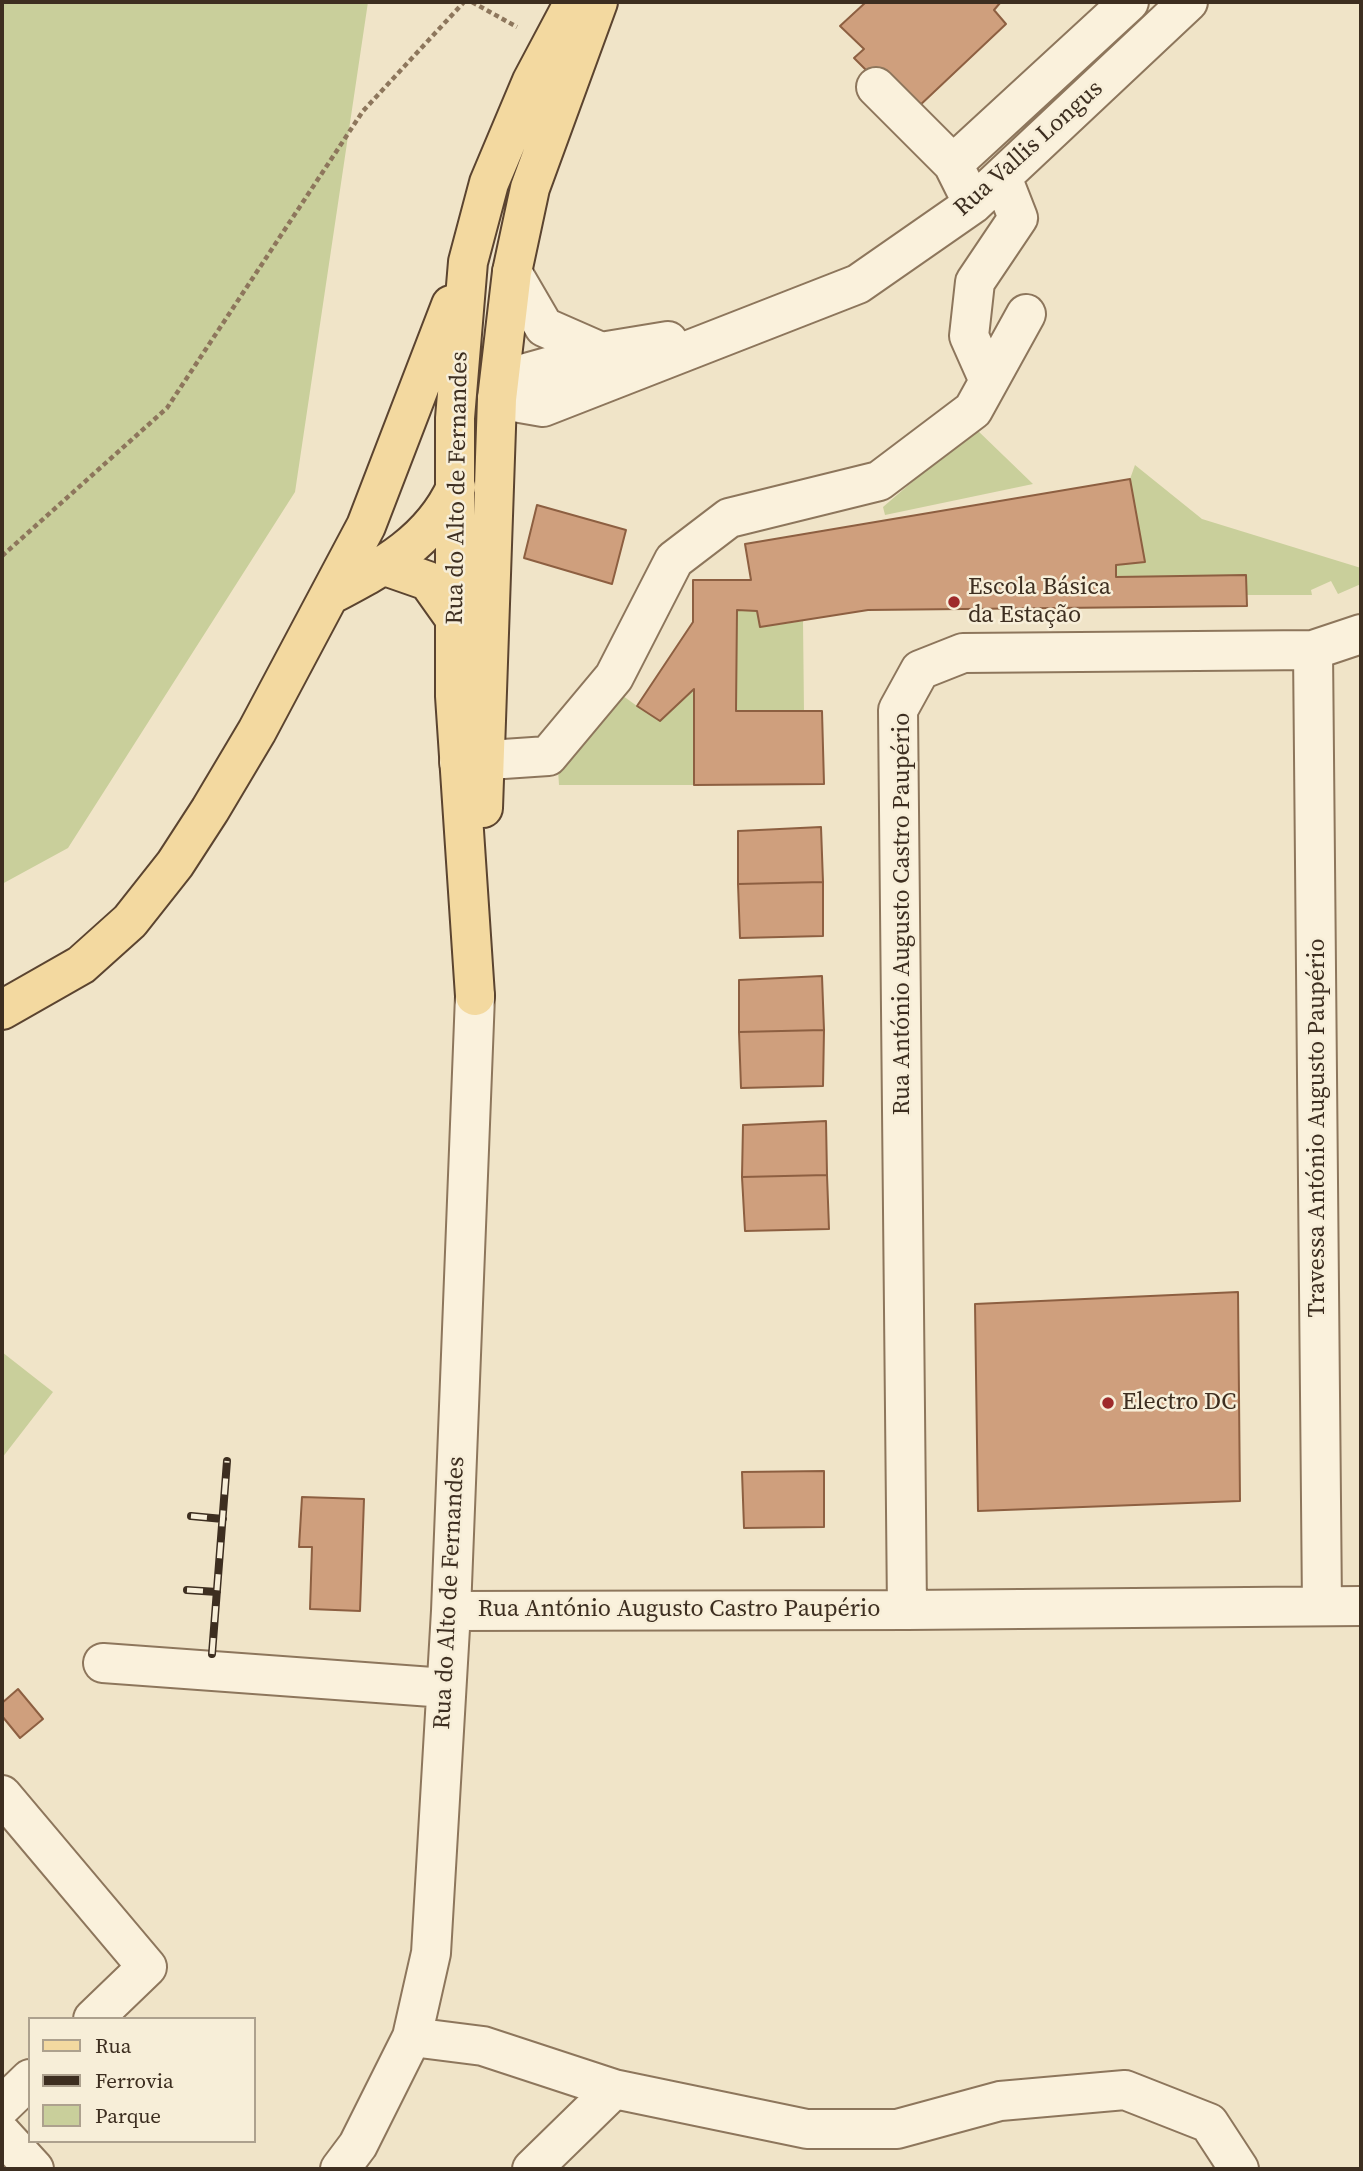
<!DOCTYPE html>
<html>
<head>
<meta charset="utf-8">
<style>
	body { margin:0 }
	#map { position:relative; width:1363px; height:2171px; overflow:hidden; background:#f0e4c8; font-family:"Source Serif 4",serif }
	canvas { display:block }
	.frame { position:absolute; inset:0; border:4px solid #3d2e20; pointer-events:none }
	.legend { position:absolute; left:28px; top:2017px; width:228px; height:126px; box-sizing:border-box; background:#f7eed8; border:2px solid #ada18e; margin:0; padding:9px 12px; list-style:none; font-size:21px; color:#3d2e20 }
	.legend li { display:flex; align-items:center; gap:14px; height:35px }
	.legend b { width:35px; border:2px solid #ada18e }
</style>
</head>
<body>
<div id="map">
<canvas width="1363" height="2171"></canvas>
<div class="frame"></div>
<ul class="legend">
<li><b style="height:9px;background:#f3d9a0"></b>Rua</li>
<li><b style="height:9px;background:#3d2e20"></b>Ferrovia</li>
<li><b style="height:19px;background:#c9cf9b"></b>Parque</li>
</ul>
</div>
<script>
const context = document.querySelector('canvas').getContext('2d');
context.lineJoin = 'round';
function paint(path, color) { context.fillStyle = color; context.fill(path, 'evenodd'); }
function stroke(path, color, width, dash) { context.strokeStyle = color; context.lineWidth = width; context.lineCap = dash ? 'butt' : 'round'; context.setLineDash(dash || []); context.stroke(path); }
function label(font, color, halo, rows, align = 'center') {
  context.font = font + ' "Source Serif 4",serif'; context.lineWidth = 5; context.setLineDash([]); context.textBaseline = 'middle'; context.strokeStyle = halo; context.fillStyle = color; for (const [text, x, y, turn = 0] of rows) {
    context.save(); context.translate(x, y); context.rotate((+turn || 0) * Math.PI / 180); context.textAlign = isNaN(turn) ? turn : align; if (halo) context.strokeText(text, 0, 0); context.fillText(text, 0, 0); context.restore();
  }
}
const green = new Path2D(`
	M2 2H368L295 492 68 848 2 884Z
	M975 428 1033 484 885 515 883 507Z
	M1135 465 1202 519 1361 568V584L1338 594 1331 581 1311 590 1312 595H1246V575L1116 577V565L1145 561 1130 479Z
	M737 610 757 611 761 627 803 621 804 712 736 711Z
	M612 688 637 706 694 689V785H559L557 754Z
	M2 1352 53 1392 2 1458Z`);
const building = new Path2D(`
	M866 2H999L1000 3 994 10 1006 24 917 108 886 90 854 58 864 49 840 26Z
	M1130 479 1145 562 1116 565V577L1246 575 1247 606 868 610 760 627 757 611 737 610 736 711H822L824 784 694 785V689L660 721 637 706 693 622V580H751L745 544Z
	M537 505 626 530 612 584 524 558Z
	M821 827 823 882 738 884V831Z
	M823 882V936L740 938 738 884Z
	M822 976 824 1030 739 1032V980Z
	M824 1030 823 1086 741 1088 739 1032Z
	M826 1121 827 1175 742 1177 743 1125Z
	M827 1175 829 1229 745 1231 742 1177Z
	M1238 1292 1240 1501 978 1511 975 1304Z
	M824 1471V1527L744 1528 742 1472Z
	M302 1497 364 1499 360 1611 310 1609 312 1547H299Z
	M18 1689 43 1719 20 1738 2 1716V1703Z`);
const path = new Path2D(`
	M472 2 517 27
	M2 556 167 408 363 111 464 2`);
const minor = new Path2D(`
	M876 87 953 164
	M973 204 953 164 1129 2
	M512 272 544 327 601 352
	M989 381 969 336 975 282 1018 218 1002 177
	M497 399 543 407 858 284 973 204 1188 2
	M497 399 526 373 601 352 668 341
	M1313 650 1322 1606
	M459 762 548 756 614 677 674 560 729 518 879 481 973 410 1026 314
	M907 1610 898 710 920 670 963 653 1313 650 1361 634
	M451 1611 907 1610 1361 1606
	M103 1663 446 1688
	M2 1795 147 1967 93 2019
	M412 2037 483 2046 614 2089 807 2129H897L1000 2101 1125 2090 1209 2123 1239 2169
	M2 2106 30 2079
	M2 2134 34 2169
	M340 2169 358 2145 412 2037 431 1953 451 1611 475 996
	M532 2169 614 2089`);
const major = new Path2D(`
	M385 566 428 581 455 619
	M332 594C383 567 431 542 456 487
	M483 808 497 399 512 272 530 188 598 2
	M475 996 455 696V418L468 262 489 183 532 81 574 2
	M2 1010 81 965 130 921 175 864 210 810 257 731 366 526 451 305`);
const rail = new Path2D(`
	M191 1516 223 1519
	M187 1590 217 1592
	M212 1654 227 1461`);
const markers = [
	[954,602,7,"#9e2a2b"],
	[1108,1403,7,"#9e2a2b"]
];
const streetNames = [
	["Rua Vallis Longus",1029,149,-42],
	["Rua do Alto de Fernandes",458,488,-89],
	["Rua António Augusto Castro Paupério",903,914,-90],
	["Travessa António Augusto Paupério",1318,1128,-90],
	["Rua do Alto de Fernandes",450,1593,-87],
	["Rua António Augusto Castro Paupério",679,1610]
];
const poiNames = [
	["Escola Básica",968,588],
	["da Estação",968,616],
	["Electro DC",1122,1403]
];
paint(green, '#c9cf9b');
paint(building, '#cf9f7d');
stroke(building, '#8d5f41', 2);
stroke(minor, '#8d765c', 42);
stroke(major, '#5b4430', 42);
stroke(path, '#8d765c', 4.5, [5, 3.5]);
stroke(minor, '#faf1dc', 38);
stroke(major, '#f3d9a0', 38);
stroke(rail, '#3d2e20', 8);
stroke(rail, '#f7eed8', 5, [16]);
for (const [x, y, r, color] of markers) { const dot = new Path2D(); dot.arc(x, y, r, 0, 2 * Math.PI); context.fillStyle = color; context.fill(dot); stroke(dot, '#f7eed8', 2.5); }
label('24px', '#3d2e20', '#f7eed8', streetNames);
label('24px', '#3d2e20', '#f7eed8', poiNames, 'left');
</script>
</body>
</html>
